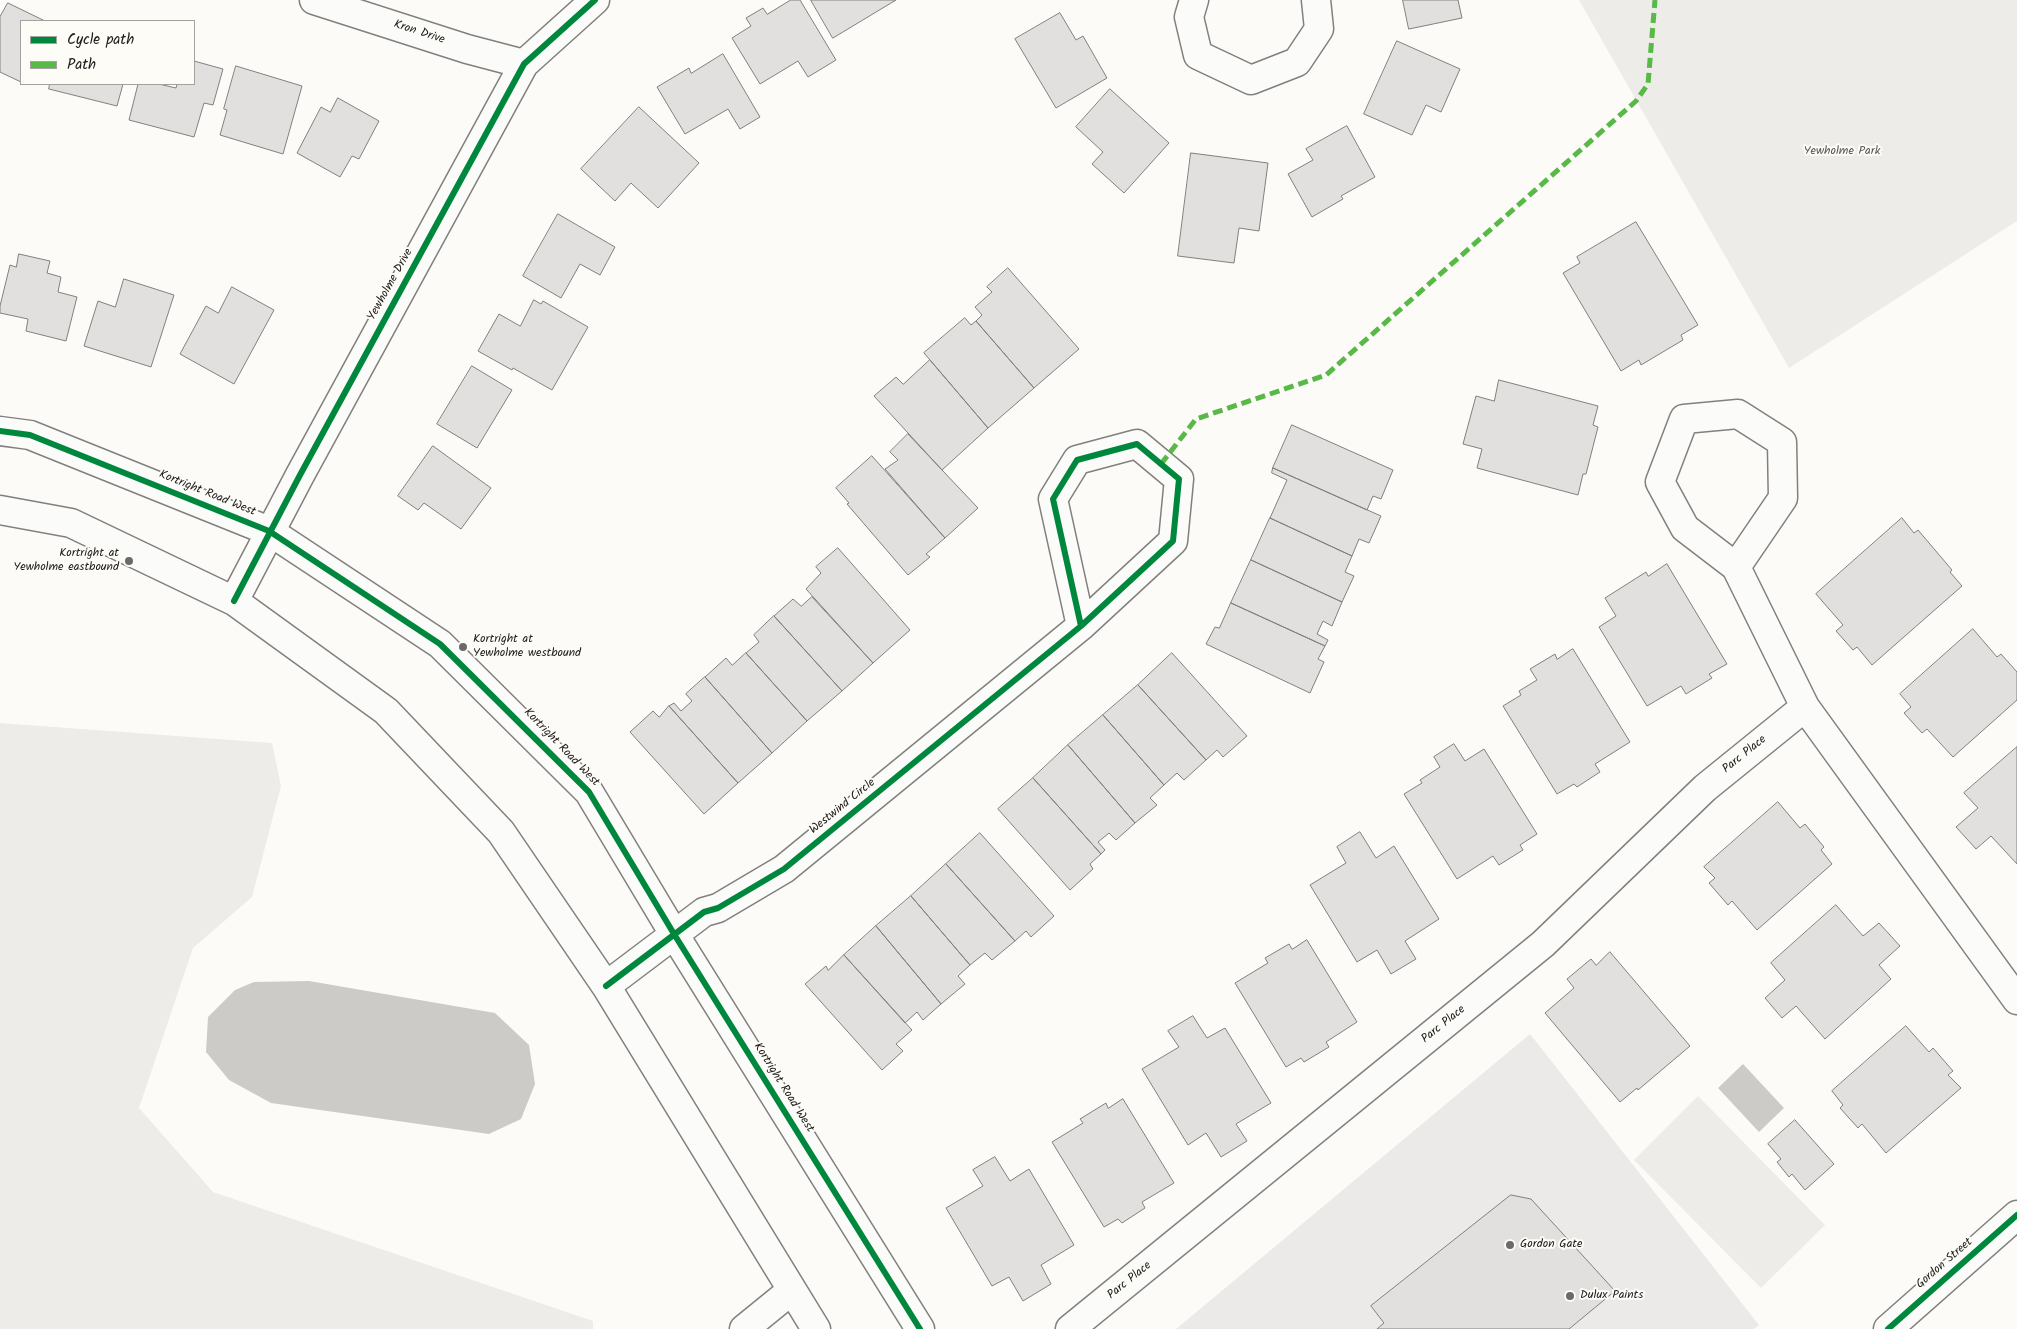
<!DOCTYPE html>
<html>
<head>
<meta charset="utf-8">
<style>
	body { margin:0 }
	#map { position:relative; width:2017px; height:1329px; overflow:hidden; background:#fcfbf8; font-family:Kalam,sans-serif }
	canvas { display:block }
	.legend { position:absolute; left:20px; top:20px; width:175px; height:65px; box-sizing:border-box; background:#fdfcf7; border:1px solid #a3a29f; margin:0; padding:6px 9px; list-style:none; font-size:15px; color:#1c1c1c }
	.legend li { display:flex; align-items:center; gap:10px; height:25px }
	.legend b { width:25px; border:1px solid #a3a29f }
</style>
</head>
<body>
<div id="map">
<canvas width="2017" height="1329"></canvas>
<ul class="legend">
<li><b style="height:6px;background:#00873e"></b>Cycle path</li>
<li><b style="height:6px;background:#58b947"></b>Path</li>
</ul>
</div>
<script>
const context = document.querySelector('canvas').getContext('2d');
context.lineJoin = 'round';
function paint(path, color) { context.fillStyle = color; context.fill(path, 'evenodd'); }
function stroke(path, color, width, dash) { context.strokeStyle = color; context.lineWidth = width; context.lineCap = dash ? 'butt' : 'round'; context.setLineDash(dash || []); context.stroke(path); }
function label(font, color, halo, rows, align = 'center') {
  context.font = font + ' Kalam,sans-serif'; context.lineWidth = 4; context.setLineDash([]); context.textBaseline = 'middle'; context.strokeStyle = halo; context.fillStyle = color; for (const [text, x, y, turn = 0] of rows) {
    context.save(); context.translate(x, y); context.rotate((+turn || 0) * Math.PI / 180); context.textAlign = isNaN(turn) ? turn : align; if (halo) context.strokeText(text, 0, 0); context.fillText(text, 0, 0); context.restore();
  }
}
const built = new Path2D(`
	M1530 1034 1759 1325 1754 1329H1176Z`);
const green = new Path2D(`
	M1579 0H2017V221L1789 368Z
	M0 723 272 743 281 786 252 897 193 948 139 1108 213 1192 593 1321V1329H0Z
	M1698 1096 1825 1225 1761 1288 1634 1160Z`);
const water = new Path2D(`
	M309 981 495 1013 529 1045 535 1084 521 1119 489 1134 271 1103 229 1080 206 1052 208 1017 235 990 254 982Z
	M1743 1064 1784 1108 1759 1132 1718 1088Z`);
const building = new Path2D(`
	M791 0H800L836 60 808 77 798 61 760 84 732 38 751 26 746 18 763 8 767 14Z
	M811 0H896L833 38Z
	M1403 0H1458L1462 18 1409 29Z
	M8 3 45 21H21V82L0 72V17Z
	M1060 13 1076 40 1083 36 1107 78 1056 108 1015 39Z
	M1397 41 1460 69 1441 112 1426 105 1412 135 1364 114Z
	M723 54 760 117 740 129 728 109 685 134 657 87 689 68 691 73Z
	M194 61 223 69 213 105 204 103 194 137 129 120 138 84H159L176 88 177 84H194Z
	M236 66 302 86 283 154 220 135 227 110 224 109Z
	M50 84H123L117 106 49 89Z
	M1110 89 1169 143 1124 193 1092 164 1103 152 1076 127Z
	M338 98 379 121 359 159 352 156 340 177 297 153 321 107 330 112Z
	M639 107 699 163 658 208 631 183 615 201 581 169Z
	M1347 126 1375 177 1341 196 1343 199 1312 217 1288 174 1313 160 1306 149Z
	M1191 153 1268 163 1259 231 1239 228 1234 263 1178 256Z
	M558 214 615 247 600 275 580 264 561 298 523 276Z
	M1636 222 1698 325 1681 335 1683 340 1641 365 1639 360 1621 371 1563 273 1580 263 1577 257Z
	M19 254 50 261 47 273 61 277 58 292 77 297 66 341 26 331 28 319 0 313V306L10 265 16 267Z
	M1008 268 1079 349 1034 388 976 321 982 315 975 307 992 292 987 287Z
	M124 279 174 295 151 367 84 346 98 301 115 307Z
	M232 287 274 310 234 384 180 354 206 306 218 313Z
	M534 300 541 304 543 301 588 327 552 390 513 368 512 370 478 351 499 314 520 326Z
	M965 318 971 325 976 321 1034 388 988 428 924 353Z
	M930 360 988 428 942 470 874 396 896 377 903 384Z
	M472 366 512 390 477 448 437 424Z
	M1499 380 1598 406 1593 425 1598 427 1586 474H1583L1578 495 1477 468 1482 449 1463 444 1476 396 1494 401Z
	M1292 425 1393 470 1381 499 1373 496 1367 510 1273 468Z
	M908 434 978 508 945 538 885 469 898 460 890 452Z
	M433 446 491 488 461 529 424 503 418 510 398 496Z
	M872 456 945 538 926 554 930 557 908 575 847 504 849 503 836 488Z
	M1273 468 1381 516 1369 543 1359 539 1352 556 1270 518 1287 480 1272 473Z
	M1270 518 1352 556 1345 572 1354 576 1342 602 1251 560Z
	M1902 518 1914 533 1918 530 1952 570 1950 572 1962 586 1872 665 1857 647 1853 650 1836 631 1843 625 1816 594Z
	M838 548 910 630 873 663 806 589 821 573 816 567Z
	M1251 560 1342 602 1332 626 1323 621 1317 634 1328 640 1325 646 1231 603Z
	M1667 564 1727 664 1709 674 1712 678 1686 694 1681 686 1647 706 1599 627 1616 616 1605 598 1646 572 1648 576Z
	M812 597 873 663 842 691 774 616 793 599 801 606Z
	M1231 603 1325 646 1318 659 1324 662 1310 693 1206 644 1215 627 1219 628Z
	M774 616 842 691 807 721 746 653 759 642 754 635Z
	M1973 629 1997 657 2001 654 2017 672V700L1953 757 1927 729 1922 733 1904 713 1911 707 1900 694Z
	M1573 649 1630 742 1595 764 1600 772 1577 787 1574 784 1557 794 1503 706 1521 695 1519 691 1537 680 1530 669 1555 654 1557 659Z
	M746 653 807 721 772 753 705 677 726 658 732 665Z
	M1172 653 1247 736 1223 757 1217 750 1206 760 1138 685Z
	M705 677 772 753 738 783 669 706 674 703 681 711 692 701 686 694Z
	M1138 685 1206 760 1184 780 1177 773 1164 785 1103 715Z
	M669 706 738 783 704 814 630 732 653 711 659 717Z
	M1103 715 1164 785 1150 798 1157 805 1135 823 1068 745Z
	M1454 744 1465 761 1484 749 1537 834 1520 845 1523 850 1499 865 1493 856 1457 879 1404 794 1422 783 1420 780 1440 767 1434 757Z
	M1068 745 1135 823 1116 840 1109 833 1098 842 1105 850 1101 854 1033 778Z
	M2017 747V864L1991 836 1976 849 1956 827 1978 808 1964 793Z
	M1033 778 1101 854 1090 864 1093 869 1070 890 998 809Z
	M1778 802 1800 828 1805 824 1824 847 1821 850 1832 864 1757 930 1732 901 1728 905 1709 883 1715 878 1704 867Z
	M1360 832 1376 858 1394 846 1439 919 1405 941 1416 959 1391 974 1377 950 1357 962 1310 885 1346 863 1337 847Z
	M980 833 1054 916 1031 937 1026 931 1015 941 946 864Z
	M946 864 1015 941 992 960 985 953 970 965 911 896Z
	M911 896 970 965 958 976 965 984 941 1004 876 926Z
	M1836 905 1863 936 1879 923 1900 946 1879 965 1891 979 1825 1039 1796 1006 1782 1018 1765 998 1785 980 1771 963Z
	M876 926 941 1004 923 1020 917 1012 905 1023 844 955Z
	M1307 940 1357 1022 1326 1042 1329 1047 1304 1062 1301 1058 1286 1067 1235 983 1268 963 1265 958 1289 944 1292 949Z
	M1610 952 1690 1046 1638 1090 1637 1088 1620 1102 1545 1013 1574 988 1567 979 1591 959 1596 965Z
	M844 955 912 1030 896 1044 903 1051 882 1070 805 984 826 966 828 970Z
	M1193 1016 1207 1038 1225 1028 1271 1103 1236 1124 1247 1141 1221 1157 1206 1133 1188 1145 1142 1069 1179 1047 1168 1031Z
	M1906 1026 1929 1052 1933 1048 1953 1071 1948 1075 1961 1088 1886 1153 1862 1124 1858 1128 1840 1108 1843 1105 1832 1091Z
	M1123 1099 1174 1183 1142 1202 1145 1208 1122 1223 1118 1219 1104 1227 1052 1142 1083 1123 1080 1119 1106 1103 1108 1108Z
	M1795 1120 1834 1164 1805 1190 1792 1174 1789 1177 1777 1162 1781 1159 1768 1144Z
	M995 1157 1010 1181 1029 1169 1074 1245 1041 1265 1051 1284 1023 1301 1009 1277 992 1286 946 1208 983 1186 973 1170Z
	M1511 1195 1531 1199 1615 1291 1569 1329H1377L1384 1323 1371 1306Z`);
const minor = new Path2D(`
	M314 0 467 49 524 64
	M1194 0 1189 17 1198 55 1251 80 1297 62 1319 29 1316 0
	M0 431 30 435 269 531 440 644 589 792 674 934 920 1329
	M0 510 71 523 234 601 386 711 501 832 606 986 816 1329
	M1736 567 1685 528 1660 482 1684 419 1738 414 1782 442 1783 498 1736 567 1805 707 2017 1000
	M234 601 300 475 524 64 595 0
	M606 986 704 912 718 908 784 869 1081 626 1173 541 1179 479 1137 444 1077 460 1053 499 1081 626
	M744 1329 792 1290
	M1070 1329 1543 944 1705 788 1805 707`);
const major = new Path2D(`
	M1888 1329 2017 1215`);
const quiet = new Path2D(`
	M1161 464 1196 419 1326 375 1636 101 1648 84 1655 0`);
const cycleway = new Path2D(`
	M0 431 30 435 269 531 440 644 589 792 674 934 920 1329
	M234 601 300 475 524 64 595 0
	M606 986 704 912 718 908 784 869 1081 626 1173 541 1179 479 1137 444 1077 460 1053 499 1081 626
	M1888 1329 2017 1215`);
const markers = [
	[129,561,5,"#6a6a69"],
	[463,647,5,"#6a6a69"],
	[1510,1245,5,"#6a6a69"],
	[1570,1296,5,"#6a6a69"]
];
const streetNames = [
	["Kron Drive",419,33,18],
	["Yewholme Drive",391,285,-61],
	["Kortright Road West",207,494,22],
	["Kortright Road West",561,748,46],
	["Parc Place",1745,755,-39],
	["Westwind Circle",843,807,-39],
	["Parc Place",1444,1025,-39],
	["Kortright Road West",783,1088,58],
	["Gordon Street",1945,1264,-41],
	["Parc Place",1130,1281,-39]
];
const parkNames = [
	["Yewholme Park",1842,152]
];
const poiNames = [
	["Kortright at",119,554,"right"],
	["Yewholme eastbound",119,568,"right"],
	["Kortright at",473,640],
	["Yewholme westbound",473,654],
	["Gordon Gate",1520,1245],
	["Dulux Paints",1580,1296]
];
paint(built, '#ebeae8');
paint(green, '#edece8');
paint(water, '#cccbc7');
paint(building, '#e1e0de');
stroke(building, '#81807f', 1);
stroke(minor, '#81807f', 31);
stroke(major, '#81807f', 31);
stroke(minor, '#fbfbf9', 28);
stroke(major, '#fbfbf9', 28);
stroke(quiet, '#58b947', 5, [10, 5]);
stroke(cycleway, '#00873e', 6);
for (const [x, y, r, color] of markers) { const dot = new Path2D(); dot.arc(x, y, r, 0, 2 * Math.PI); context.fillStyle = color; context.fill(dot); stroke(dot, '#fdfcf7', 2); }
label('12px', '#1c1c1c', '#fdfcf7', streetNames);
label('12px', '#575655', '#fdfcf7', parkNames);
label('12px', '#1c1c1c', '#fdfcf7', poiNames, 'left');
</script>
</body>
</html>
